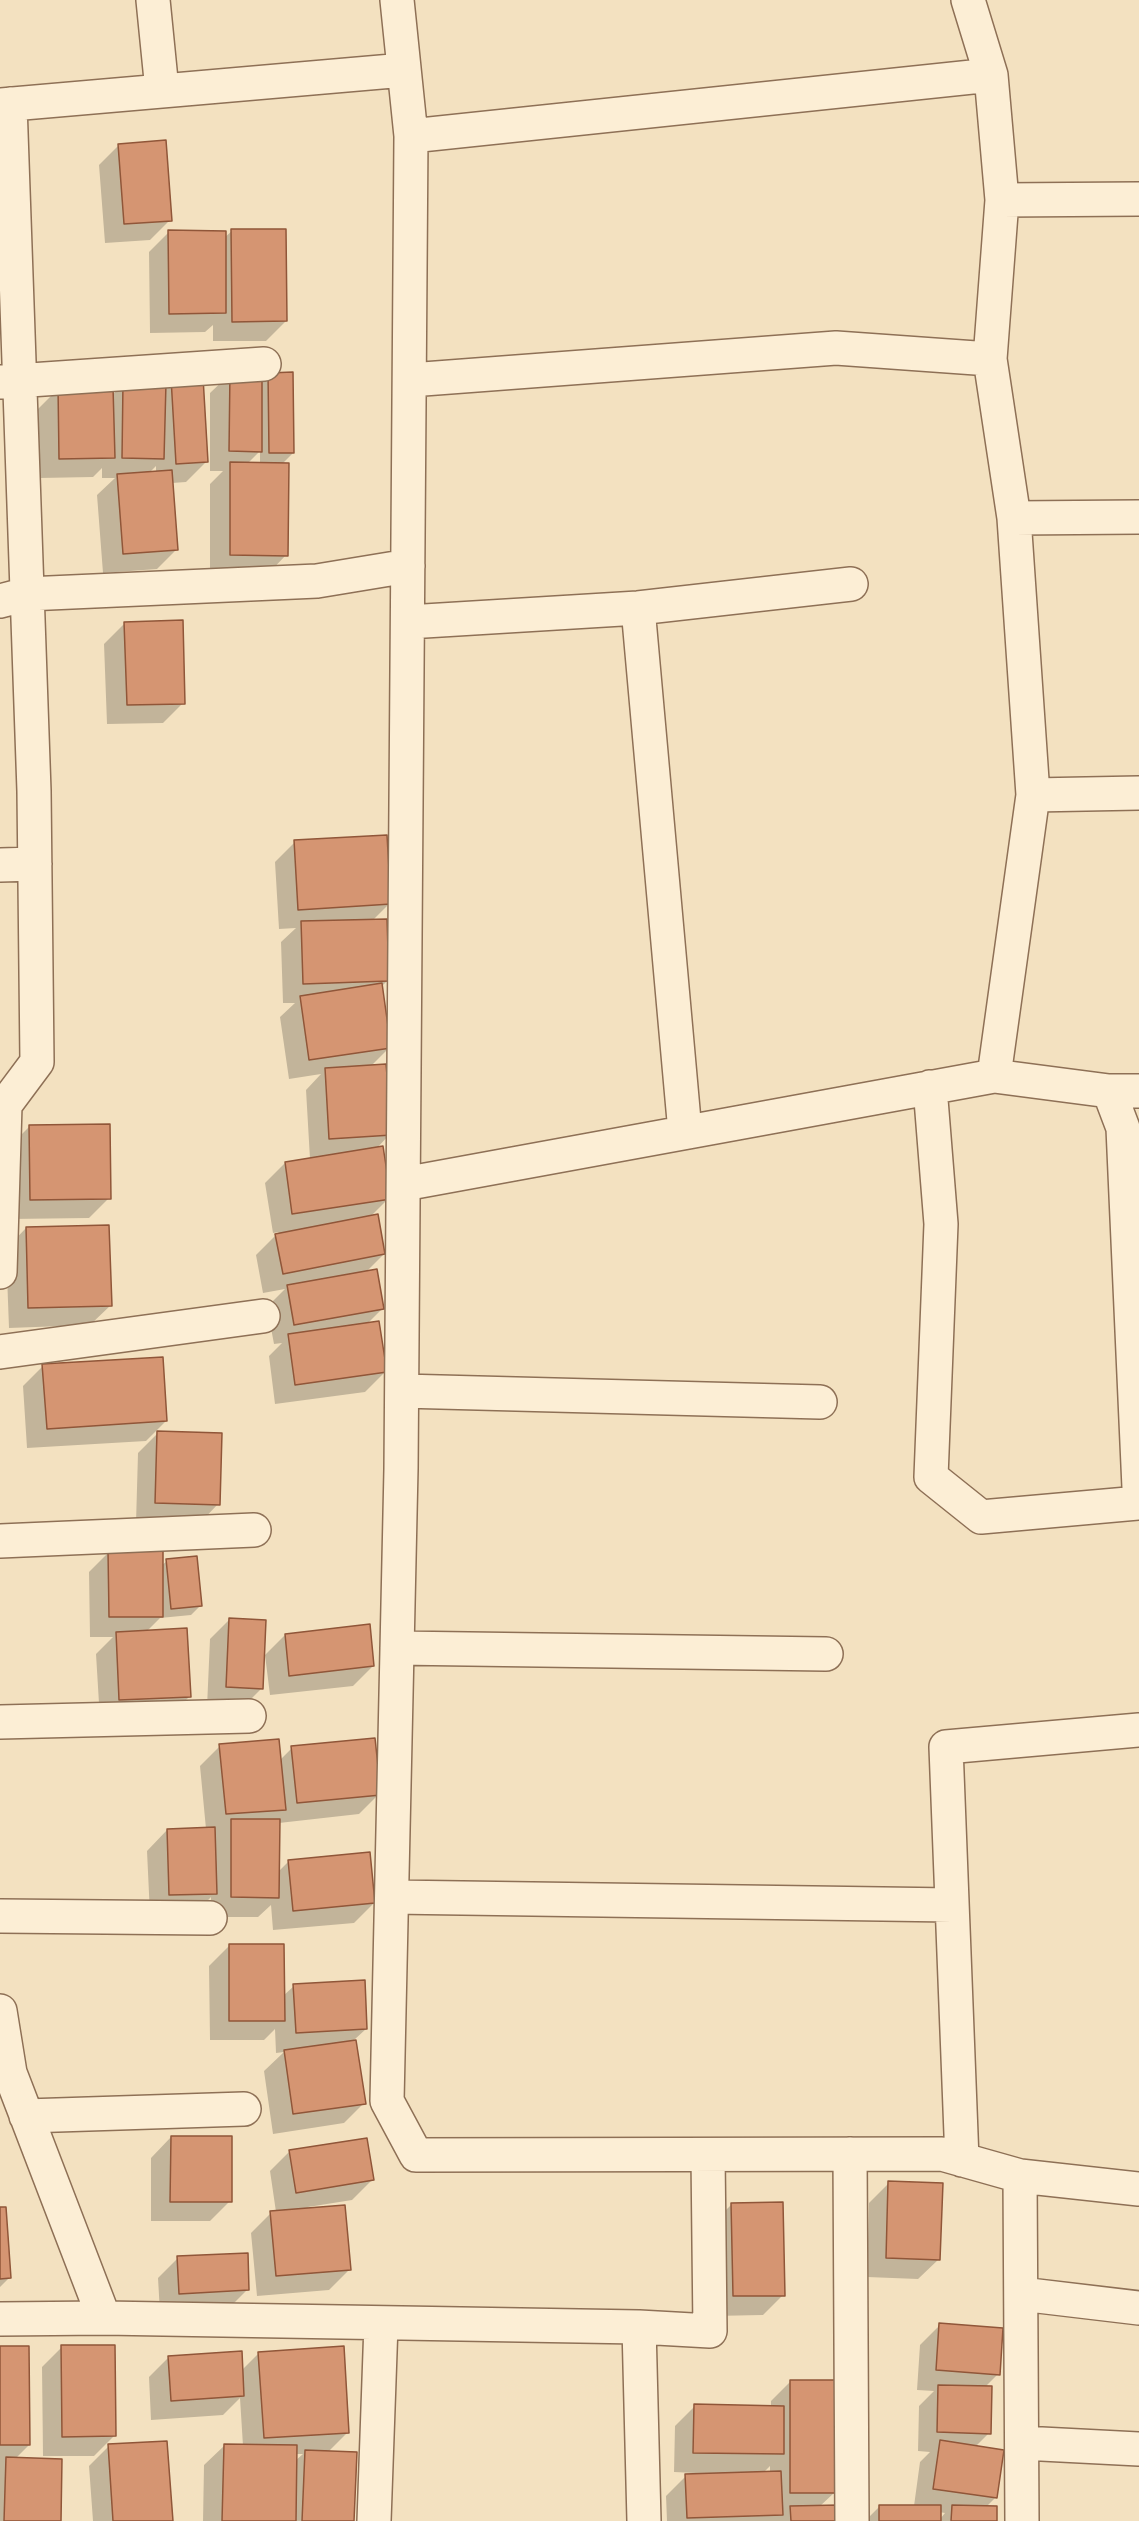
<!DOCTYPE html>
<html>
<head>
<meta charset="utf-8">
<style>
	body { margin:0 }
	canvas { display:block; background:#f3e1c0 }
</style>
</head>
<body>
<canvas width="1139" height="2521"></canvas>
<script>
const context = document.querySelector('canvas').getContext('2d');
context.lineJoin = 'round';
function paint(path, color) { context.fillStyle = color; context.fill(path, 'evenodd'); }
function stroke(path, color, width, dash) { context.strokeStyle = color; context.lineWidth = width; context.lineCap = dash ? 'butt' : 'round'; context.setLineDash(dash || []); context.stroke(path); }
const shadow = new Path2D(`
	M119 145 170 220 150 240 105 243 99 165Z
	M232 231 286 321 266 341H213V325L205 332 150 333 149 252 169 232 224 238Z
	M231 373 261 383 269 374 293 453 281 465 286 555 266 576 210 575V484L223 471H210V393ZM260 451V464H247Z
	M172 380 206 462 186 482 172 483 177 549 157 569 103 573 97 495 115 478H102V468L93 477 40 478 38 409 58 389 112 395 124 384ZM156 466V473H149Z
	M124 624 183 703 163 723 107 724 104 644Z
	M295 842 389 904 373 920 387 981 381 987 390 1047 370 1067 390 1134 376 1149 389 1198 370 1217 384 1254 365 1273 382 1309 366 1325 385 1372 365 1392 275 1404 269 1356 282 1343 274 1344 267 1307 285 1289 263 1293 256 1255 279 1232 273 1233 265 1183 285 1163 310 1159 306 1090 321 1074 289 1079 280 1017 295 1003H283L281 942 296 928 279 929 275 862Z
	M30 1126 109 1198 89 1218 11 1219 10 1146Z
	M26 1228 111 1305 90 1325 9 1328 6 1249Z
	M43 1366 166 1421 146 1441 27 1448 23 1386Z
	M158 1433 218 1504 198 1525 136 1523 138 1453Z
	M109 1552 161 1566 167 1561 201 1605 191 1615 160 1618 146 1632 190 1696 170 1716 100 1720 96 1654 113 1637H90L89 1572Z
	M230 1619 261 1689 241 1709 207 1707 210 1639Z
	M285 1635 373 1666 353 1686 270 1695 265 1655Z
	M220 1746 280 1760 292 1748 379 1794 359 1814 279 1823 278 1872 288 1862 374 1903 354 1923 273 1930 271 1905 258 1917H211V1897L196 1913 150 1915 147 1851 167 1830 206 1829 200 1766Z
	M229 1946 283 1996 294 1986 366 2029 354 2040 364 2103 344 2123 273 2134 264 2071 284 2052 276 2053 275 2029 264 2040H210L209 1966Z
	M171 2137 230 2201 210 2221H151V2158Z
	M290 2151 372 2180 352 2200 308 2207 349 2270 329 2290 257 2296 251 2233 271 2213 276 2212 270 2171Z
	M889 2183 939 2259 918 2279 867 2277 869 2203Z
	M732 2204 783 2295 763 2315 713 2316 712 2224Z
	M0 2208 9 2278 0 2287Z
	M178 2258 248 2289 228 2309 160 2313 158 2278Z
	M940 2325 998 2374 985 2387 989 2433 975 2447 995 2498 986 2507 995 2521H865L879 2507 914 2506 920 2462 930 2452 918 2451 919 2406 934 2391 917 2390 920 2345ZM939 2512 945 2513 940 2519Z
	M62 2347 114 2436 94 2456H43L42 2367Z
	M0 2348 29 2445 15 2459 59 2521H0Z
	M259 2353 347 2433 328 2452 353 2521H203L204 2465 225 2445 243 2446 240 2398 223 2415 151 2420 149 2377 169 2357 241 2371ZM295 2454H303L295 2461Z
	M791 2381 834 2493 819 2507 838 2521H667L666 2496 686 2476 696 2475 695 2473 674 2472 675 2426 695 2406 771 2407V2401ZM770 2466V2473H763Z
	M109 2446 171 2521H93L89 2466Z`);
const building = new Path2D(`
	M166 140 172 221 124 224 118 144Z
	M231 229H286L287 321 232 322Z
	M168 230 226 231V313L169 314Z
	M230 371 262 372V452L229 451Z
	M293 372 294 453H269L268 373Z
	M203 377 208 462 176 464 171 378Z
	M123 382 166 383 164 459 122 458Z
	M58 387H113L115 458 59 459Z
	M230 462 289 463 288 556 230 555Z
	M172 470 178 550 123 554 117 474Z
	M183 620 185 704 127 705 124 622Z
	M387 835 391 904 298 910 294 840Z
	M387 919 389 981 303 984 301 921Z
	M382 983 391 1048 309 1060 300 996Z
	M386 1064 392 1135 329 1139 325 1068Z
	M110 1124 111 1199 30 1200 29 1125Z
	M383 1146 391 1199 292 1214 285 1162Z
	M378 1214 385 1254 283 1274 275 1234Z
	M109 1225 112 1306 28 1308 26 1227Z
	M377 1269 384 1309 294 1325 287 1285Z
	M379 1321 387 1372 295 1385 288 1334Z
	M163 1357 167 1421 47 1429 42 1364Z
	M157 1431 222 1433 220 1505 155 1503Z
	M163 1550V1617H109L108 1551Z
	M197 1556 202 1606 171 1609 166 1559Z
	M229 1618 266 1620 263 1689 226 1687Z
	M370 1624 374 1666 289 1676 285 1634Z
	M187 1628 191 1697 119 1700 116 1632Z
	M375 1738 381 1795 297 1803 291 1746Z
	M279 1739 286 1810 226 1814 219 1744Z
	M231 1819H280L279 1898 231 1897Z
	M215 1827 217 1894 169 1895 167 1829Z
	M370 1852 375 1903 293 1911 288 1860Z
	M229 1944H284L285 2021H229Z
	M365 1980 367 2029 296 2033 293 1984Z
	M356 2040 366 2104 293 2114 284 2050Z
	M171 2136H232V2202H170Z
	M367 2138 374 2180 296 2193 289 2150Z
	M888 2181 943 2183 940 2260 886 2258Z
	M783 2202 785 2296H733L731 2203Z
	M345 2205 351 2270 276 2276 270 2211Z
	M0 2207H6L11 2278 0 2279Z
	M248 2253 249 2290 179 2294 177 2256Z
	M939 2323 1003 2328 1000 2375 936 2370Z
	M61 2345H115L116 2436 62 2437Z
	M0 2346H29L30 2445H0Z
	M344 2346 349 2433 264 2438 258 2352Z
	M242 2351 244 2396 171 2401 168 2356Z
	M790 2380H836L835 2493H790Z
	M938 2385 992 2386 991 2434 937 2432Z
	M694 2404 784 2406V2454L693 2453Z
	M940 2440 1004 2450 997 2498 933 2489Z
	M167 2441 173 2521H113L108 2444Z
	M224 2444 297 2445 296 2521H222Z
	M305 2450 357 2452 354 2521H302Z
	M6 2457 62 2459 61 2521H4Z
	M781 2471 783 2515 687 2518 685 2474Z
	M839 2505V2521H791L790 2506Z
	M879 2505H941V2521H879Z
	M952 2505 997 2506V2521H951Z`);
const minor = new Path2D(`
	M153 0 162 90
	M397 0 411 136
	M968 0 991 75
	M0 105 404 70
	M1139 199 1002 200 990 359 1014 518 1033 795 994 1076 1109 1091 1123 1128 1139 1488
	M1002 200 991 75 411 136 401 1469 387 2101 416 2155 942 2154 1020 2176 1139 2189
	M410 380 836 348 990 359
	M0 382 264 364
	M1014 518 1139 517
	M0 601 27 594 317 581 408 566
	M638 608 685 1132
	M408 622 638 608 851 584
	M1033 795 1139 793
	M0 865 35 864
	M930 1087 941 1224 931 1477 981 1517 1139 1503
	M1109 1091H1139
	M404 1184 994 1076
	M0 1272 5 1105 37 1062 34 791 10 104
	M0 1352 263 1316
	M402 1391 820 1402
	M0 1541 254 1530
	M397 1648 826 1654
	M0 1722 249 1716
	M392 1897 952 1905
	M0 1916 210 1918
	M0 2011 10 2073 104 2318
	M26 2116 244 2109
	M850 2154 852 2521
	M962 2160 946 1747 1139 1730
	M1020 2176 1022 2521
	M1021 2294 1139 2308
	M0 2319 104 2318 639 2327 710 2331 708 2155
	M639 2327 644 2521
	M1022 2443 1139 2449
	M374 2521 381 2324`);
paint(shadow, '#0003');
paint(building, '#d59572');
stroke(building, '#905639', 1.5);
stroke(minor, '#8e7056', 36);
stroke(minor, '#fceed5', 33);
</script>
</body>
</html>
